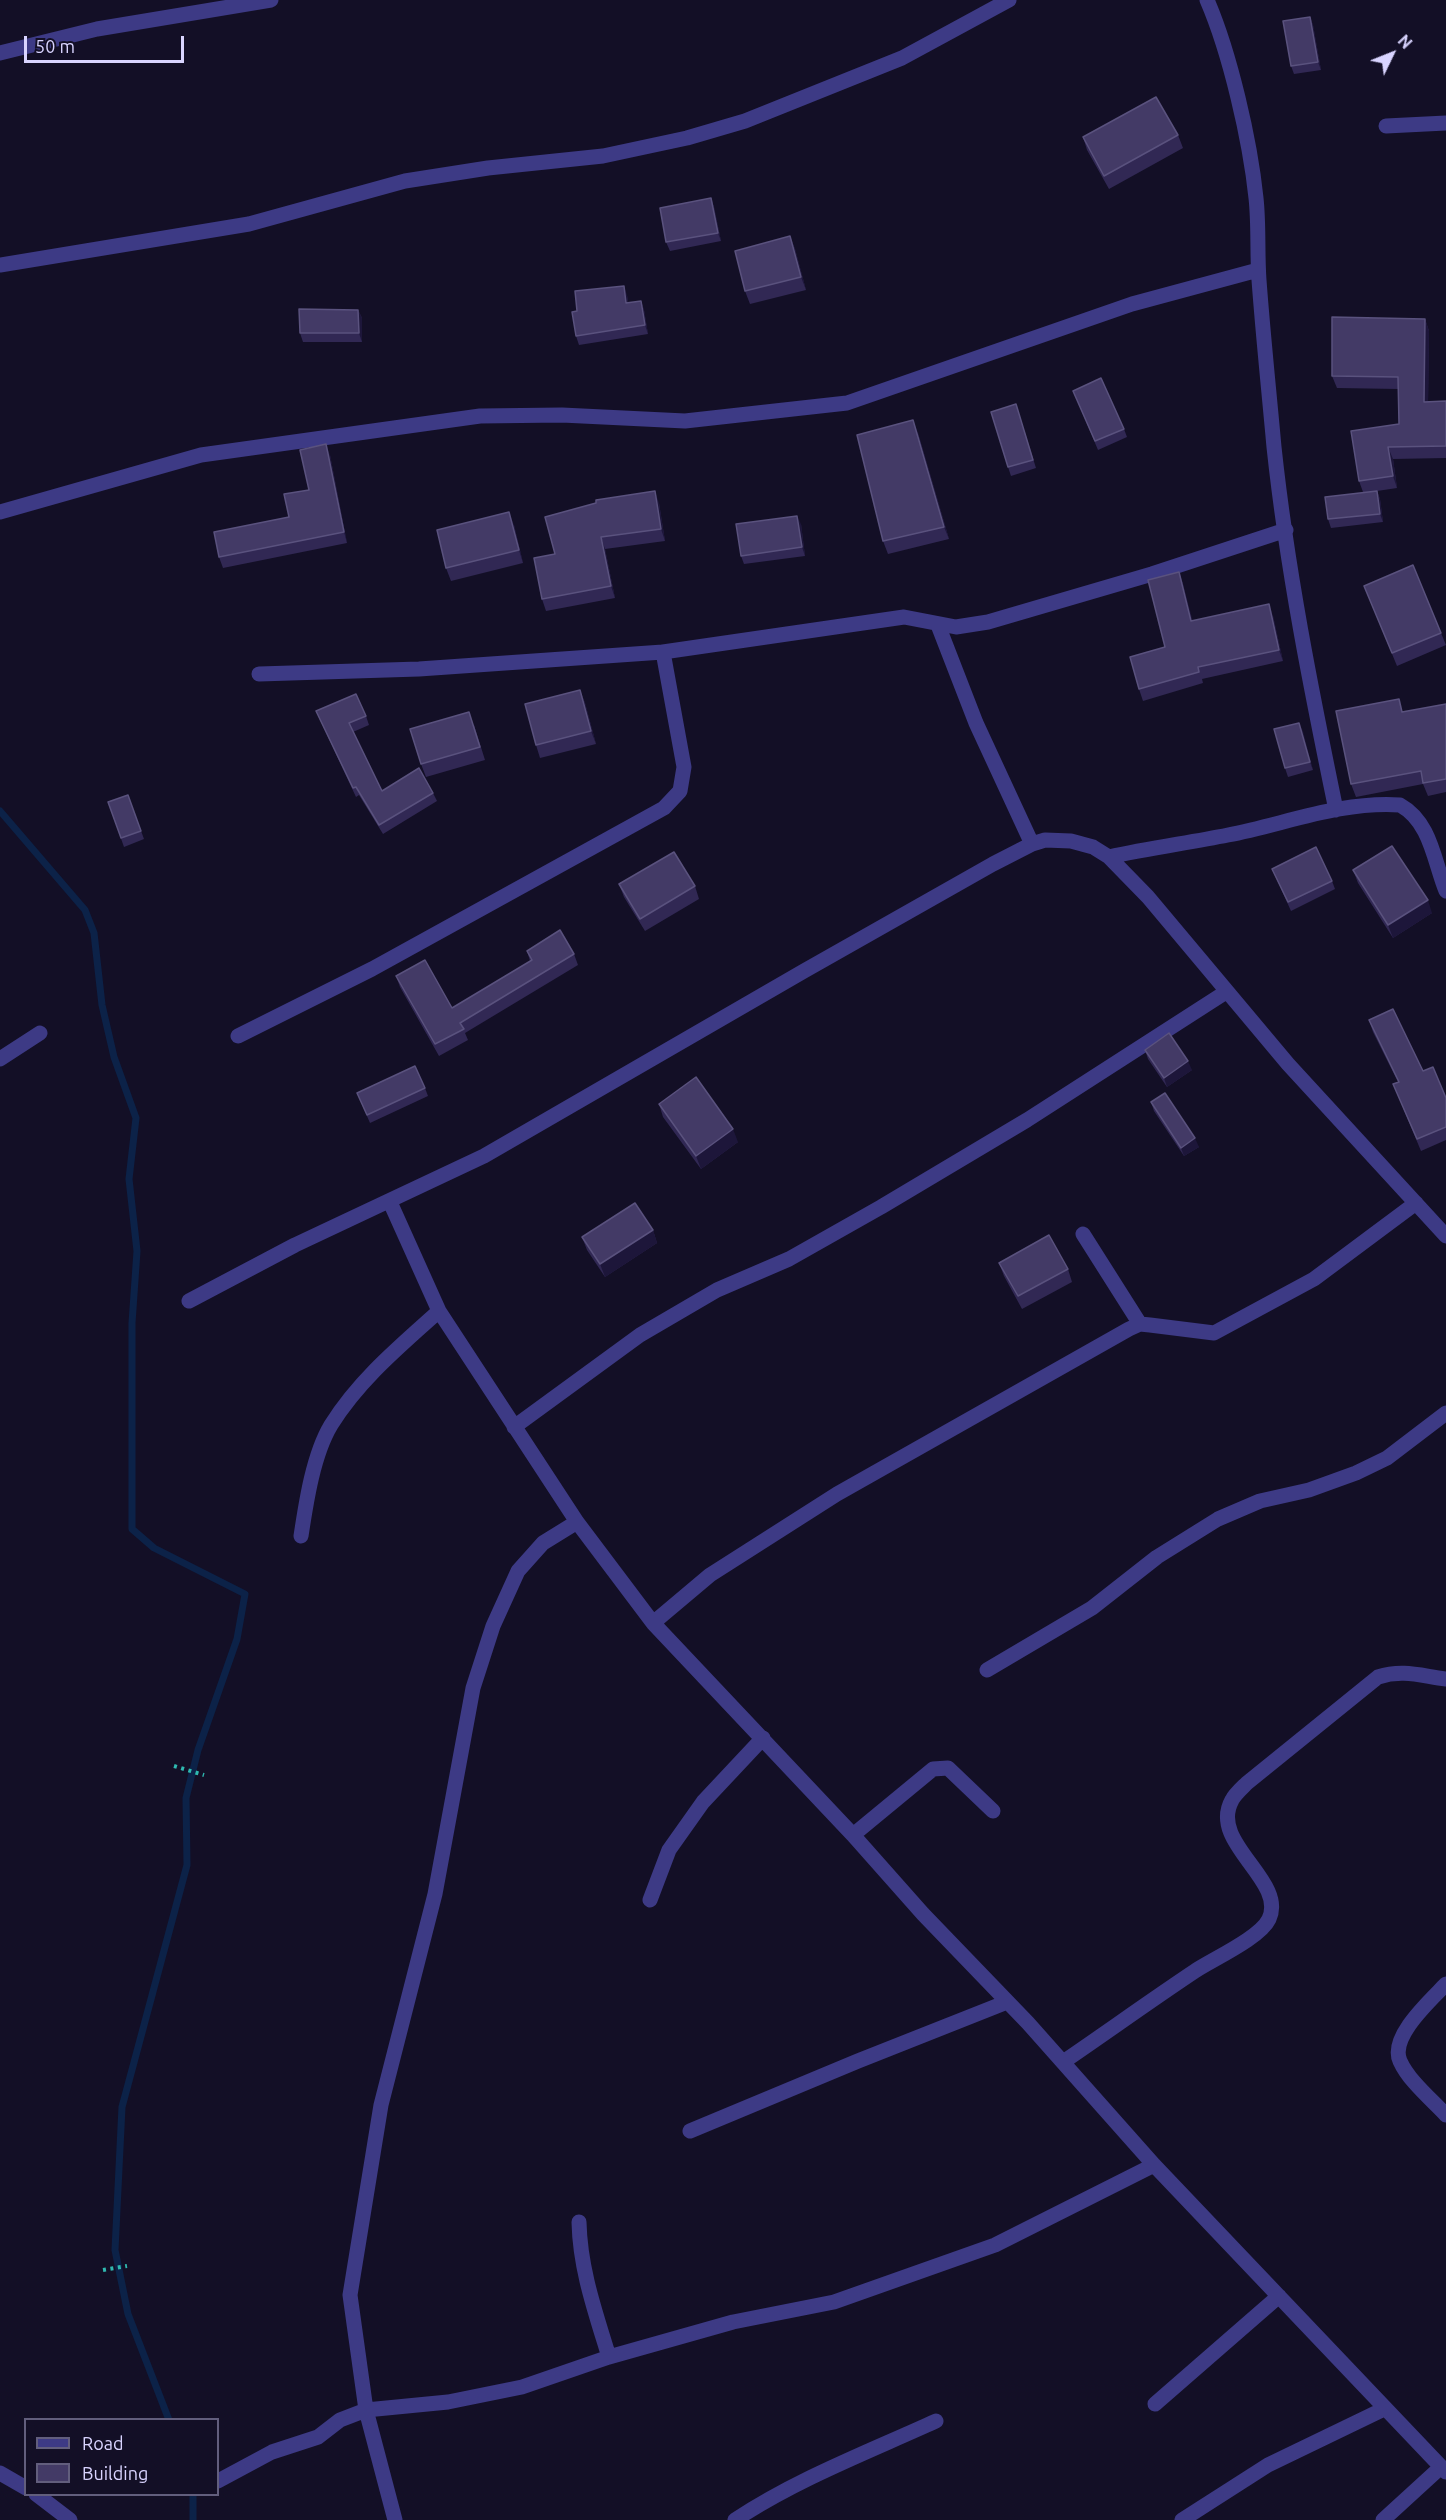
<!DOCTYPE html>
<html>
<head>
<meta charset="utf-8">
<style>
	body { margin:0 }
	#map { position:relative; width:1446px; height:2520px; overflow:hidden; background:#130f26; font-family:Ubuntu,sans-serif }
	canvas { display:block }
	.legend { position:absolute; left:24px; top:2418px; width:195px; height:78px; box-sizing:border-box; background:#130f26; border:2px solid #625e7d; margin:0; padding:8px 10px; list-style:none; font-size:18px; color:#d9d4ff }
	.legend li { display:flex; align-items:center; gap:12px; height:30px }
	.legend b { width:30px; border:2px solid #625e7d }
	.north { position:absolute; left:1362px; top:24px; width:60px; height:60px; -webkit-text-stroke:4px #130f26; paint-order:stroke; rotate:47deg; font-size:16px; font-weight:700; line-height:24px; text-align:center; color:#d9d4ff }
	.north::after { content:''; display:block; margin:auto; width:21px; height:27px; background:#d9d4ff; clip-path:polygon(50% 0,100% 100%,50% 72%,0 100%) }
	.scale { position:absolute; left:24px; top:36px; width:160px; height:27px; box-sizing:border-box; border:3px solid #d9d4ff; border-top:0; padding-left:8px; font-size:18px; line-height:21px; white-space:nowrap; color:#d9d4ff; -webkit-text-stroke:4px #130f26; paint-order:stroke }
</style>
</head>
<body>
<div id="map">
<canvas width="1446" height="2520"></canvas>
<ul class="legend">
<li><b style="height:8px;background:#3d3a85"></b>Road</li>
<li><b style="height:16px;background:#433a66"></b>Building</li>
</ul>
<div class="north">N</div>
<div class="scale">50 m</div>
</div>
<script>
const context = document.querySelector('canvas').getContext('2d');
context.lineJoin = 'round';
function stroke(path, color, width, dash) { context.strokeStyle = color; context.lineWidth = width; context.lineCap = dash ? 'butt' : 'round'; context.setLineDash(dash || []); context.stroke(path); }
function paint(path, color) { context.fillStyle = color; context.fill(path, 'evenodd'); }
const stream = new Path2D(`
	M0 811 85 910 94 933 102 1005 114 1057 136 1118 129 1179 137 1251 132 1323V1529L154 1548 245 1594 237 1639 198 1750 186 1798 187 1865 122 2107 115 2250 128 2314 169 2420
	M193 2494V2520`);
const path = new Path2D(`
	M174 1766 204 1775
	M103 2270 127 2266`);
const minor = new Path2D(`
	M1207 0C1230 53 1250 140 1256 198 1259 225 1257 253 1259 280 1263 335 1269 391 1274 447 1287 569 1311 689 1336 810
	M0 53 97 29 271 0
	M1386 126 1446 123
	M0 265 249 224 405 181 488 168 603 156 687 138 745 121 902 58 1009 0
	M0 512 201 455 480 416 562 415 685 421 847 403 1132 304 1258 270
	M938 625 976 723 1032 844
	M259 674 419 669 663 652 904 617 956 627 988 622 1152 574 1286 530
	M1109 857C1149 848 1188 843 1228 835 1285 824 1341 801 1400 805 1431 822 1434 862 1446 891
	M238 1036 372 969 664 808 680 791 684 767 663 652
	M0 1059 40 1033
	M390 1202 439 1311 577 1522 653 1623 853 1835 923 1914 1028 2023 1154 2165 1446 2472
	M1083 1234 1140 1324
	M189 1301 295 1245 484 1156 804 971 993 864 1032 844 1045 840 1071 841 1093 847 1109 857 1148 897 1288 1064 1446 1236
	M514 1427 640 1335 717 1290 789 1259 881 1207 1027 1120 1226 992
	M301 1536C306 1503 313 1455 331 1425 359 1380 400 1346 439 1311
	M653 1623 710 1575 837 1494 1129 1329 1140 1324 1150 1325 1214 1333 1314 1279 1416 1203
	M987 1670 1092 1608 1157 1557 1218 1519 1260 1501 1309 1490 1356 1473 1387 1458 1446 1413
	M853 1835 933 1769 948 1768 993 1811
	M650 1900 669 1850 703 1802 763 1738
	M1446 1984C1431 2000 1389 2037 1400 2061 1409 2081 1431 2099 1446 2115
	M1063 2062C1107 2032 1150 2001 1195 1971 1213 1959 1260 1938 1269 1919 1287 1880 1208 1843 1232 1800 1235 1794 1242 1788 1247 1783L1378 1677C1403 1669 1421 1676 1446 1679
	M690 2131 858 2061 1007 2002
	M579 2222C580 2269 595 2311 609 2357
	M1155 2404 1279 2296
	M0 2473 26 2488
	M218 2481 272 2452 318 2437 340 2420 366 2410 448 2402 522 2387 609 2357 733 2322 834 2302 995 2245 1154 2165
	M36 2494 70 2520
	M395 2520 366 2410 350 2295 381 2105 435 1894 473 1688 493 1626 518 1571 543 1543 577 1522
	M735 2520C797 2479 868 2452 936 2421
	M1182 2520 1268 2465 1384 2409
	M1383 2520 1441 2467`);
const wall = new Path2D(`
	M1310 17 1313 25 1321 70 1294 74 1291 66Z
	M1178 135 1183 148 1109 189 1087 150 1083 137Z
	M711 198 714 207 721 241 670 251 666 242Z
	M790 236 795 249 806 290 750 304 745 291Z
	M627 295 628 303 641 301 644 310 648 334 579 345 576 336 577 311Z
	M358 310 362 318V342H303L300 333Z
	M1425 319 1429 331 1428 401H1446V458L1393 459 1397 488 1377 491 1380 499 1383 522 1331 528 1328 519 1363 492 1359 481 1399 424 1398 389 1337 388 1332 376Z
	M1073 391 1124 429 1127 437 1098 450Z
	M1016 404 1036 468 1011 476 1008 467Z
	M918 433 949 539 888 554 883 541Z
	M330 455 347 543 223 568 219 557 289 517 309 490Z
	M659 503 665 541 605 549 615 598 546 611 542 599 555 554Z
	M801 524 805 556 744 564 741 556Z
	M514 525 523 563 451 581 446 568Z
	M1179 572 1183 584 1192 621 1273 616 1283 661 1202 679 1203 683 1143 701 1139 689 1165 647Z
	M1364 586 1441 633 1446 645 1397 666Z
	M580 690 585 703 596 744 540 758 536 745Z
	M1446 704V792L1428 796 1423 784 1356 797 1351 784 1404 712Z
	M316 711 366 716 369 725 353 732 382 791 433 793 437 801 383 834 359 795 356 797 320 720Z
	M1299 723 1313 770 1288 777 1285 768Z
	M474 725 485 760 426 777 421 764Z
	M128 795 144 839 124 847 108 802Z
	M1272 869 1332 881 1335 889 1291 911Z
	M1353 870 1432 913 1393 938 1358 883Z
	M619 884 695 886 699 899 645 931 624 897Z
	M527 951 574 954 578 965 465 1033 468 1040 439 1056 400 987 396 976 452 1008 530 961Z
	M1369 1020 1423 1071 1446 1098V1140L1421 1151 1393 1084 1398 1082 1373 1032Z
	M1145 1050 1192 1070 1167 1087 1148 1059Z
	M425 1088 428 1096 370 1123 357 1093Z
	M1151 1102 1199 1147 1184 1156 1154 1111Z
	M659 1104 738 1142 701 1169 663 1117Z
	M653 1230 657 1243 605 1277 587 1250 582 1237Z
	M999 1263 1068 1269 1072 1282 1022 1309 1004 1276Z`);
const shadedWall = new Path2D(`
	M1310 17 1313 25 1321 70 1318 62Z
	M711 198 714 207 721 241 718 233Z
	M790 236 795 249 806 290 801 277Z
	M624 286 627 295 629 312 626 303Z
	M641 301 644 310 648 334 645 325Z
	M358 310 362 318V342L359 333Z
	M1425 319 1429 331 1428 414 1424 402Z
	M913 420 918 433 949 539 944 527Z
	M326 444 330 455 347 543 344 532Z
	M1388 447 1393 459 1397 488 1393 476Z
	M655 491 659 503 665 541 661 529Z
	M1377 491 1380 499 1383 522 1380 514Z
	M509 512 514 525 523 563 519 550Z
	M797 516 801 524 805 556 802 547Z
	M601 537 605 549 615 598 611 586Z
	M1179 572 1183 584 1196 633 1191 621Z
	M1269 604 1273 616 1283 661 1279 650Z
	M580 690 585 703 596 744 591 731Z
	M1299 723 1303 731 1313 770 1310 762Z
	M1428 900 1432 913 1393 938 1388 925Z
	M1188 1061 1192 1070 1167 1087 1164 1078Z
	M733 1129 738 1142 701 1169 696 1156Z
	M1195 1138 1199 1147 1184 1156 1181 1148Z
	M653 1230 657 1243 605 1277 600 1264Z`);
const building = new Path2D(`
	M1310 17 1318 62 1291 66 1283 21Z
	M1156 97 1178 135 1104 176 1083 137Z
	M711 198 718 233 666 242 660 208Z
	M790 236 801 277 745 291 735 251Z
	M624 286 626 303 641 301 645 325 576 336 572 312 577 311 575 291Z
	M299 309 358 310 359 333H300Z
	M1332 317 1425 319 1424 402 1446 401V446L1388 447 1393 476 1359 481 1351 431 1399 424 1398 377 1332 376Z
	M1101 378 1124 429 1095 441 1073 391Z
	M1016 404 1033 460 1008 467 991 412Z
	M913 420 944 527 883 541 857 435Z
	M326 444 344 532 219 557 214 532 289 517 284 494 309 490 300 450Z
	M655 491 661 529 601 537 611 586 542 599 534 558 555 554 545 517 596 503V500Z
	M1377 491 1380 514 1328 519 1325 497Z
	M509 512 519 550 446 568 437 530Z
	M797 516 802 547 741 556 736 524Z
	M1413 565 1441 633 1392 653 1364 586Z
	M1179 572 1191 621 1269 604 1279 650 1198 667 1199 672 1139 689 1130 657 1165 647 1148 580Z
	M580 690 591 731 536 745 525 704Z
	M356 694 366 716 349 723 382 791 419 768 433 793 379 825 356 787 353 788 316 711Z
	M1399 699 1402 712 1446 704V779L1423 783 1421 771 1351 784 1336 711Z
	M469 712 480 747 421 764 410 729Z
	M1299 723 1310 762 1285 768 1274 729Z
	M128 795 141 831 121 838 108 802Z
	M1392 846 1428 900 1388 925 1353 870Z
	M1316 847 1332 881 1288 902 1272 869Z
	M674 852 695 886 640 919 619 884Z
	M560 930 574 954 460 1023 464 1029 435 1044 396 976 425 960 452 1008 532 960 527 951Z
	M1393 1009 1423 1071 1433 1067 1446 1098V1127L1417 1139 1393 1084 1399 1082 1369 1020Z
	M1169 1033 1188 1061 1164 1078 1145 1050Z
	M415 1066 425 1088 367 1115 357 1093Z
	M696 1077 733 1129 696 1156 659 1104Z
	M1165 1093 1195 1138 1181 1148 1151 1102Z
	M635 1203 653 1230 600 1264 582 1237Z
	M1049 1235 1068 1269 1018 1296 999 1263Z`);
stroke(stream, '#0c2248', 7);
stroke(path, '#2fb8b0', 4, [3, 4.5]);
stroke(minor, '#3d3a85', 15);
paint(wall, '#312854');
paint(shadedWall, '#1d163a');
paint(building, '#433a66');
stroke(building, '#5a527e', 1.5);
</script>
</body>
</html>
